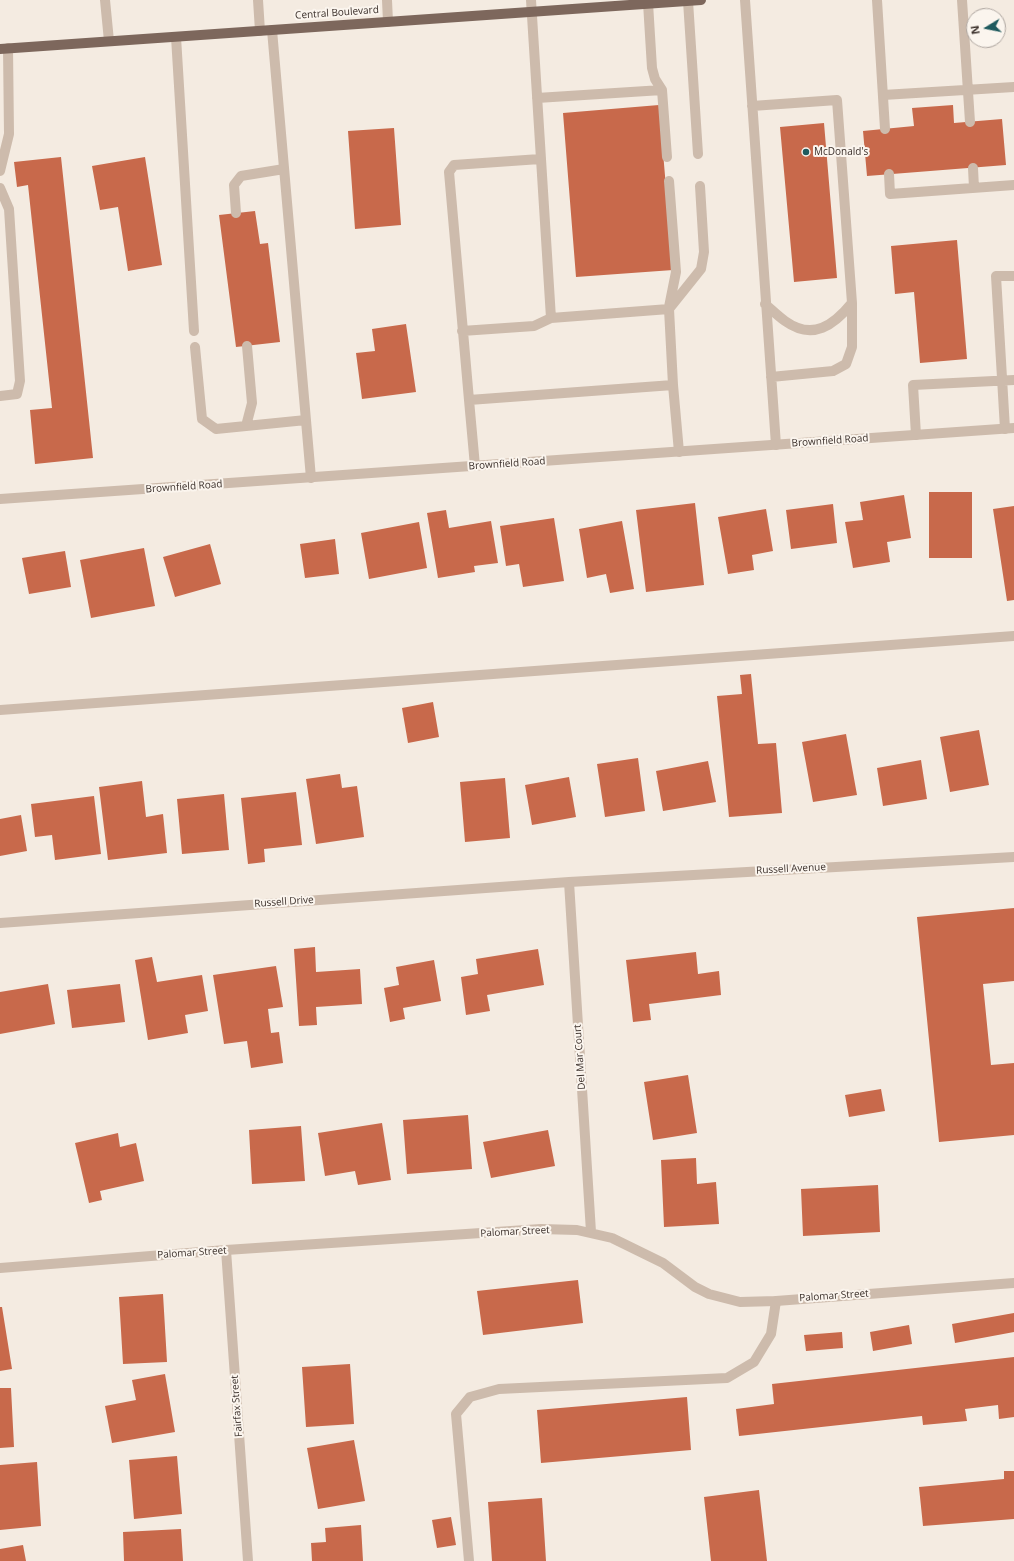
<!DOCTYPE html>
<html>
<head>
<meta charset="utf-8">
<style>
	body { margin:0 }
	#map { position:relative; width:1014px; height:1561px; overflow:hidden; background:#f4ebe1; font-family:"Open Sans",sans-serif }
	canvas { display:block }
	.north { position:absolute; left:966px; top:8px; width:40px; height:40px; box-sizing:border-box; background:#fbf5ee; border:1px solid #aea6a0; border-radius:50%; rotate:260deg; font-size:11px; font-weight:700; line-height:16px; text-align:center; color:#3b302b }
	.north::after { content:''; display:block; margin:auto; width:14px; height:18px; background:#1f5a5e; clip-path:polygon(50% 0,100% 100%,50% 72%,0 100%) }
</style>
</head>
<body>
<div id="map">
<canvas width="1014" height="1561"></canvas>
<div class="north">N</div>
</div>
<script>
const context = document.querySelector('canvas').getContext('2d');
context.lineJoin = 'round';
function paint(path, color) { context.fillStyle = color; context.fill(path, 'evenodd'); }
function stroke(path, color, width, dash) { context.strokeStyle = color; context.lineWidth = width; context.lineCap = dash ? 'butt' : 'round'; context.setLineDash(dash || []); context.stroke(path); }
function label(font, color, halo, rows, align = 'center') {
  context.font = font + ' "Open Sans",sans-serif'; context.lineWidth = 4; context.setLineDash([]); context.textBaseline = 'middle'; context.strokeStyle = halo; context.fillStyle = color; for (const [text, x, y, turn = 0] of rows) {
    context.save(); context.translate(x, y); context.rotate((+turn || 0) * Math.PI / 180); context.textAlign = isNaN(turn) ? turn : align; if (halo) context.strokeText(text, 0, 0); context.fillText(text, 0, 0); context.restore();
  }
}
const building = new Path2D(`
	M659 105 673 270 576 277 563 113Z
	M953 105 954 123 1002 119 1006 165 867 176 863 131 914 126 912 108Z
	M824 123 837 278 794 282 780 127Z
	M394 128 401 225 355 229 348 131Z
	M61 157 93 458 35 464 30 410 52 408 28 185 17 187 14 162Z
	M145 157 162 265 128 271 118 207 100 210 92 166Z
	M255 211 260 244 268 243 280 342 236 347 219 215Z
	M957 240 967 359 920 363 914 292 895 294 891 246Z
	M406 324 416 392 362 399 356 353 375 351 372 329Z
	M929 492H972V558H929Z
	M904 495 911 538 887 542 890 562 853 568 845 522 863 520 860 502Z
	M695 503 704 585 646 592 636 510Z
	M833 504 837 543 791 549 786 510Z
	M1014 506V600L1007 601 993 509Z
	M766 509 773 551 752 555 754 570 728 574 718 517Z
	M446 510 449 528 491 521 498 563 474 566 475 572 438 578 427 513Z
	M554 518 564 581 523 587 519 564 506 566 500 526Z
	M622 521 634 589 610 593 606 574 587 578 579 529Z
	M419 522 427 568 369 579 361 533Z
	M335 539 339 574 305 578 300 544Z
	M210 544 221 584 175 597 163 557Z
	M144 548 155 606 91 618 80 560Z
	M65 551 71 587 29 594 22 558Z
	M751 674 758 744 776 743 782 813 729 817 717 696 742 694 740 675Z
	M433 702 439 737 408 743 402 708Z
	M979 730 989 785 950 792 940 737Z
	M846 734 857 795 813 802 802 742Z
	M638 758 645 811 605 817 597 764Z
	M921 760 927 799 883 806 877 768Z
	M708 761 716 802 663 811 656 771Z
	M340 774 342 788 357 786 364 837 316 844 306 779Z
	M569 777 576 817 532 825 525 785Z
	M505 778 510 838 465 842 460 782Z
	M142 781 146 817 163 814 167 853 108 860 99 787Z
	M296 792 302 845 264 849 265 862 248 864 241 798Z
	M224 794 229 850 182 854 177 799Z
	M94 796 101 854 55 860 52 835 35 837 31 804Z
	M21 815 27 851 0 856V819Z
	M1014 908V981L983 984 991 1065 1014 1063V1135L939 1142 917 917Z
	M315 947 316 972 360 969 362 1004 316 1007 317 1025 299 1026 294 949Z
	M538 949 544 985 487 995 490 1011 466 1015 461 977 478 974 476 959Z
	M696 952 698 974 719 971 721 995 649 1004 651 1020 633 1022 626 960Z
	M152 957 157 982 202 975 208 1011 185 1015 188 1033 148 1040 135 960Z
	M434 960 441 1001 403 1008 405 1019 390 1022 384 988 399 985 396 967Z
	M276 966 283 1007 268 1009 271 1033 279 1032 283 1063 251 1068 247 1041 224 1044 213 975Z
	M48 984 55 1024 0 1034V992Z
	M120 984 125 1022 72 1028 67 990Z
	M688 1075 697 1133 653 1140 644 1082Z
	M881 1089 885 1111 849 1117 845 1095Z
	M468 1115 472 1169 407 1174 403 1120Z
	M382 1123 391 1180 358 1185 355 1171 325 1176 318 1133Z
	M301 1126 305 1181 252 1184 249 1130Z
	M548 1130 555 1166 491 1178 483 1142Z
	M118 1133 120 1147 136 1143 144 1181 100 1191 102 1200 89 1203 75 1143Z
	M696 1158 697 1184 716 1182 719 1224 664 1227 661 1160Z
	M878 1185 880 1232 803 1236 801 1189Z
	M578 1280 583 1323 483 1335 477 1291Z
	M163 1294 167 1362 123 1364 119 1297Z
	M0 1307H2L12 1369 0 1371Z
	M1014 1313V1332L955 1343 952 1324Z
	M909 1325 912 1344 873 1351 870 1332Z
	M842 1332 843 1348 806 1351 804 1335Z
	M1014 1357V1417L999 1419 998 1405 965 1409 967 1421 923 1425 922 1416 739 1436 736 1409 774 1404 772 1384Z
	M350 1364 354 1424 306 1427 302 1367Z
	M165 1374 175 1432 112 1443 105 1406 136 1400 132 1380Z
	M0 1388H11L14 1447 0 1448Z
	M687 1397 691 1450 541 1463 537 1410Z
	M354 1440 365 1501 318 1509 307 1448Z
	M177 1456 182 1514 134 1519 129 1460Z
	M37 1462 41 1526 0 1530V1465Z
	M1004 1471H1014V1519L923 1526 919 1487 1004 1479Z
	M759 1490 767 1561H711L704 1497Z
	M542 1498 546 1561H492L488 1502Z
	M451 1517 456 1545 437 1548 432 1520Z
	M361 1525 363 1561H312L311 1543 326 1542 325 1528Z
	M181 1529 183 1561H124L123 1532Z
	M23 1545 26 1561H0V1549Z`);
const lane = new Path2D(`
	M105 0 109 41
	M258 0 260 31
	M387 0 388 22
	M531 0 551 318 669 309 673 385 469 400 449 172 454 165 540 159
	M745 0 776 445
	M877 0 885 129
	M962 0 970 122
	M688 1 698 154
	M648 3 652 68 655 79 662 90 667 157
	M272 30 311 478
	M176 37 194 331
	M883 95 1014 87
	M537 98 662 90
	M752 106 837 100 852 303V347L846 364 833 371 771 377
	M973 168 974 188
	M0 171 9 134 8 48
	M889 174 890 194 1014 185
	M669 181 676 272 669 307
	M0 188 9 209 20 381 17 394 0 396
	M236 213 234 185 241 176 284 169
	M765 304C772 310 778 316 785 321 813 341 834 325 852 303
	M669 309 701 269 704 252 700 186
	M462 331 534 326 551 318
	M195 347 202 419 216 429 306 420
	M673 385 679 452
	M469 400 475 466
	M246 426 252 403 247 346
	M1005 429 996 276H1014
	M916 435 913 385 1014 380
	M0 710 1014 636
	M469 1561 456 1414 470 1397 499 1389 727 1378 754 1362 771 1334 776 1301`);
const street = new Path2D(`
	M0 499 1014 428
	M569 882 591 1232
	M0 923 569 882 1014 857
	M226 1250 248 1561
	M0 1268 226 1250 541 1229 577 1230 612 1238 663 1263 695 1287 709 1294 740 1302 776 1301 1014 1283`);
const primary = new Path2D(`
	M0 49 701 0`);
const markers = [
	[806,152,4,"#1f5a5e"]
];
const streetNames = [
	["Central Boulevard",337,13,-4],
	["Brownfield Road",830,441,-4],
	["Brownfield Road",507,464,-4],
	["Brownfield Road",184,487,-4],
	["Russell Avenue",791,869,-3],
	["Russell Drive",284,902,-4],
	["Del Mar Court",580,1057,-94],
	["Palomar Street",515,1232,-3],
	["Palomar Street",192,1253,-4],
	["Palomar Street",834,1296,-4],
	["Fairfax Street",237,1406,-94]
];
const poiNames = [
	["McDonald's",814,152]
];
paint(building, '#c8694b');
stroke(lane, '#cdbbac', 10);
stroke(street, '#cdbbac', 10);
stroke(primary, '#7d675c', 10);
for (const [x, y, r, color] of markers) { const dot = new Path2D(); dot.arc(x, y, r, 0, 2 * Math.PI); context.fillStyle = color; context.fill(dot); stroke(dot, '#fbf5ee', 1.5); }
label('10px', '#3b302b', '#fbf5ee', streetNames);
label('10px', '#3b302b', '#fbf5ee', poiNames, 'left');
</script>
</body>
</html>
